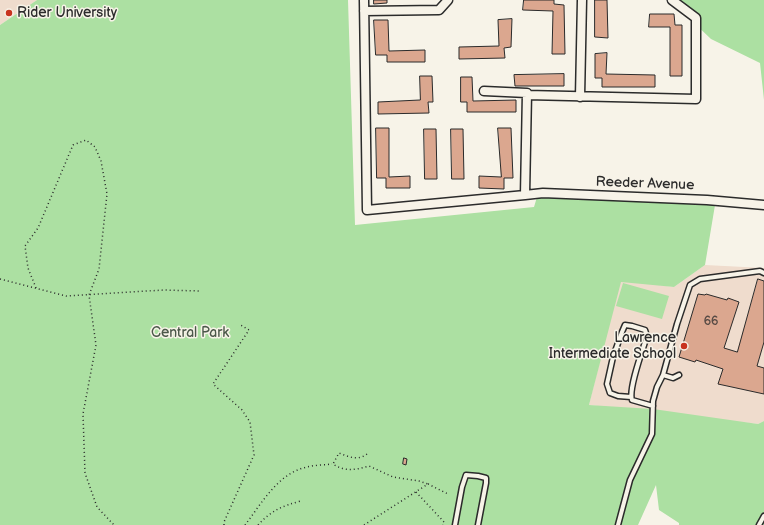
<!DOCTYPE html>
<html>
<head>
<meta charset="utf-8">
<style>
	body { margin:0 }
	canvas { display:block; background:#f7f3e8 }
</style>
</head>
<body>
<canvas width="764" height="525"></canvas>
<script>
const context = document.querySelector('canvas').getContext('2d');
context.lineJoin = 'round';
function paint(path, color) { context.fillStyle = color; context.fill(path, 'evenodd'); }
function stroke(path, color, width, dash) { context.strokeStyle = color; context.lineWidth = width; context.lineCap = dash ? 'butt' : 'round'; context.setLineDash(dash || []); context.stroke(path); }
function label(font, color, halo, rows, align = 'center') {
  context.font = font + ' "Balsamiq Sans",sans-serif'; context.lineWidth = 3; context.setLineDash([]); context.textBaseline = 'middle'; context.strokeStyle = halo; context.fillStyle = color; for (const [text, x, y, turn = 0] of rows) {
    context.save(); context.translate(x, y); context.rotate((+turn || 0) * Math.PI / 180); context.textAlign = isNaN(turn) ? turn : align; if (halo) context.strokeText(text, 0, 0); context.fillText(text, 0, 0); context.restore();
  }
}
const built = new Path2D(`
	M0 0H37L0 25Z
	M705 265 764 268V421L758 424 589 405 620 280 674 287Z`);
const green = new Path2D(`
	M37 0H348L355 225 534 207 537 197 715 205 705 265 674 287 621 282 589 405 653 409 758 424 764 421V525H679V523L659 510 656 485 638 525H0V25Z
	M670 0H764V100L760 63 711 39Z
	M623 283 669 296 662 319 616 306Z`);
const building = new Path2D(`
	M374 0H387V3L374 4Z
	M524 0H554V4L564 5 565 54H552L553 11 523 10Z
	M595 0H607L608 38 595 37Z
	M650 14H674L675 25H682V76H670V27H649Z
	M512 19 511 47 504 48 505 58 459 59V47L499 46 498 20Z
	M374 20H388L389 51 425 50V62H387V55H376Z
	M607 53 606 74 655 75V87H602V78H595V54Z
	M564 74V86H515L514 75Z
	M420 76H432L433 102H428L429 113 378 114V102L420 100Z
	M461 77H472L473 101 516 100V112H467V102H461Z
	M376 128H389V177L410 176V188H386V178H377Z
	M498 128H511L513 178H504V189L479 188V176L501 177Z
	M424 129H436L437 179H425Z
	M451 129H463L464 179H452Z
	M758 279 764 281V342L757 366 764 368V394L718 384 723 369 696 360 695 362 679 357 698 294 705 295 706 294 727 300 728 298 739 302 724 348 737 352Z
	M404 458 407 459 406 465 403 464Z`);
const path = new Path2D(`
	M0 279 66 296 164 290 200 291
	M36 288 28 268 25 246 38 228 73 145 86 140 95 147 101 161 107 194 99 269 89 295 96 345 83 414 85 473 97 507 114 525
	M367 454C358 461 349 457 339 453L333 464C345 472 356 470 369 466L393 477 419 481 428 484
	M416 492 444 522 443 525
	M224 525V522L254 455 250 422 242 410 213 384 249 330 239 324
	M245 525C262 503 278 473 307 467 315 465 324 465 332 464
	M258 525C272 510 282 506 301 501
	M364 525 428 484 448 494`);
const lane = new Path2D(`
	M663 375 677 324 690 285 700 279 760 271 764 273
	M631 397 618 396 610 393 607 384 613 357 622 332 625 325 632 326 645 330 647 336C643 349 628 389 632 400L653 406
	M455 525 462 487 466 475 478 476 486 478V483L478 525
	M618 525 630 480 652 434 653 401 657 387 663 375 673 378 679 375
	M759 525 764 516`);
const street = new Path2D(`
	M364 0 367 210 525 195 527 93 484 91
	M364 11 439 10 448 0
	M527 95 696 99V18L672 0
	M580 97 582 0
	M525 195 543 193 707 200 764 205`);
const markers = [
	[9,13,4,"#c8321e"],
	[684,346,4,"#c8321e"]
];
const numberNames = [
	["66",711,322]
];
const poiNames = [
	["Rider University",17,13],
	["Lawrence",676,338,"right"],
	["Intermediate School",676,354,"right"]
];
const streetNames = [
	["Reeder Avenue",645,184,2]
];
const parkNames = [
	["Central Park",190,333]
];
paint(built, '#efdccd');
paint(green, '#ace0a2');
paint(building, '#dba78f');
stroke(building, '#2b2b2b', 1);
stroke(lane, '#2b2b2b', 7);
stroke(street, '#2b2b2b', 11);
stroke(path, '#2b2b2b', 1.5, [1, 3]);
stroke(lane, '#f7f3e8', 4);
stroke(street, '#f7f3e8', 8);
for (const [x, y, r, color] of markers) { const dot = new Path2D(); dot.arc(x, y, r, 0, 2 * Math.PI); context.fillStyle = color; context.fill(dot); stroke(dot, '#f7f3e8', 1.5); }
label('12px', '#574a44', null, numberNames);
label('14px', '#2b2b2b', '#f7f3e8', poiNames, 'left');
label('14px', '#2b2b2b', '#f7f3e8', streetNames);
label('14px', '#4b5849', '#f7f3e8', parkNames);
</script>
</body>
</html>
